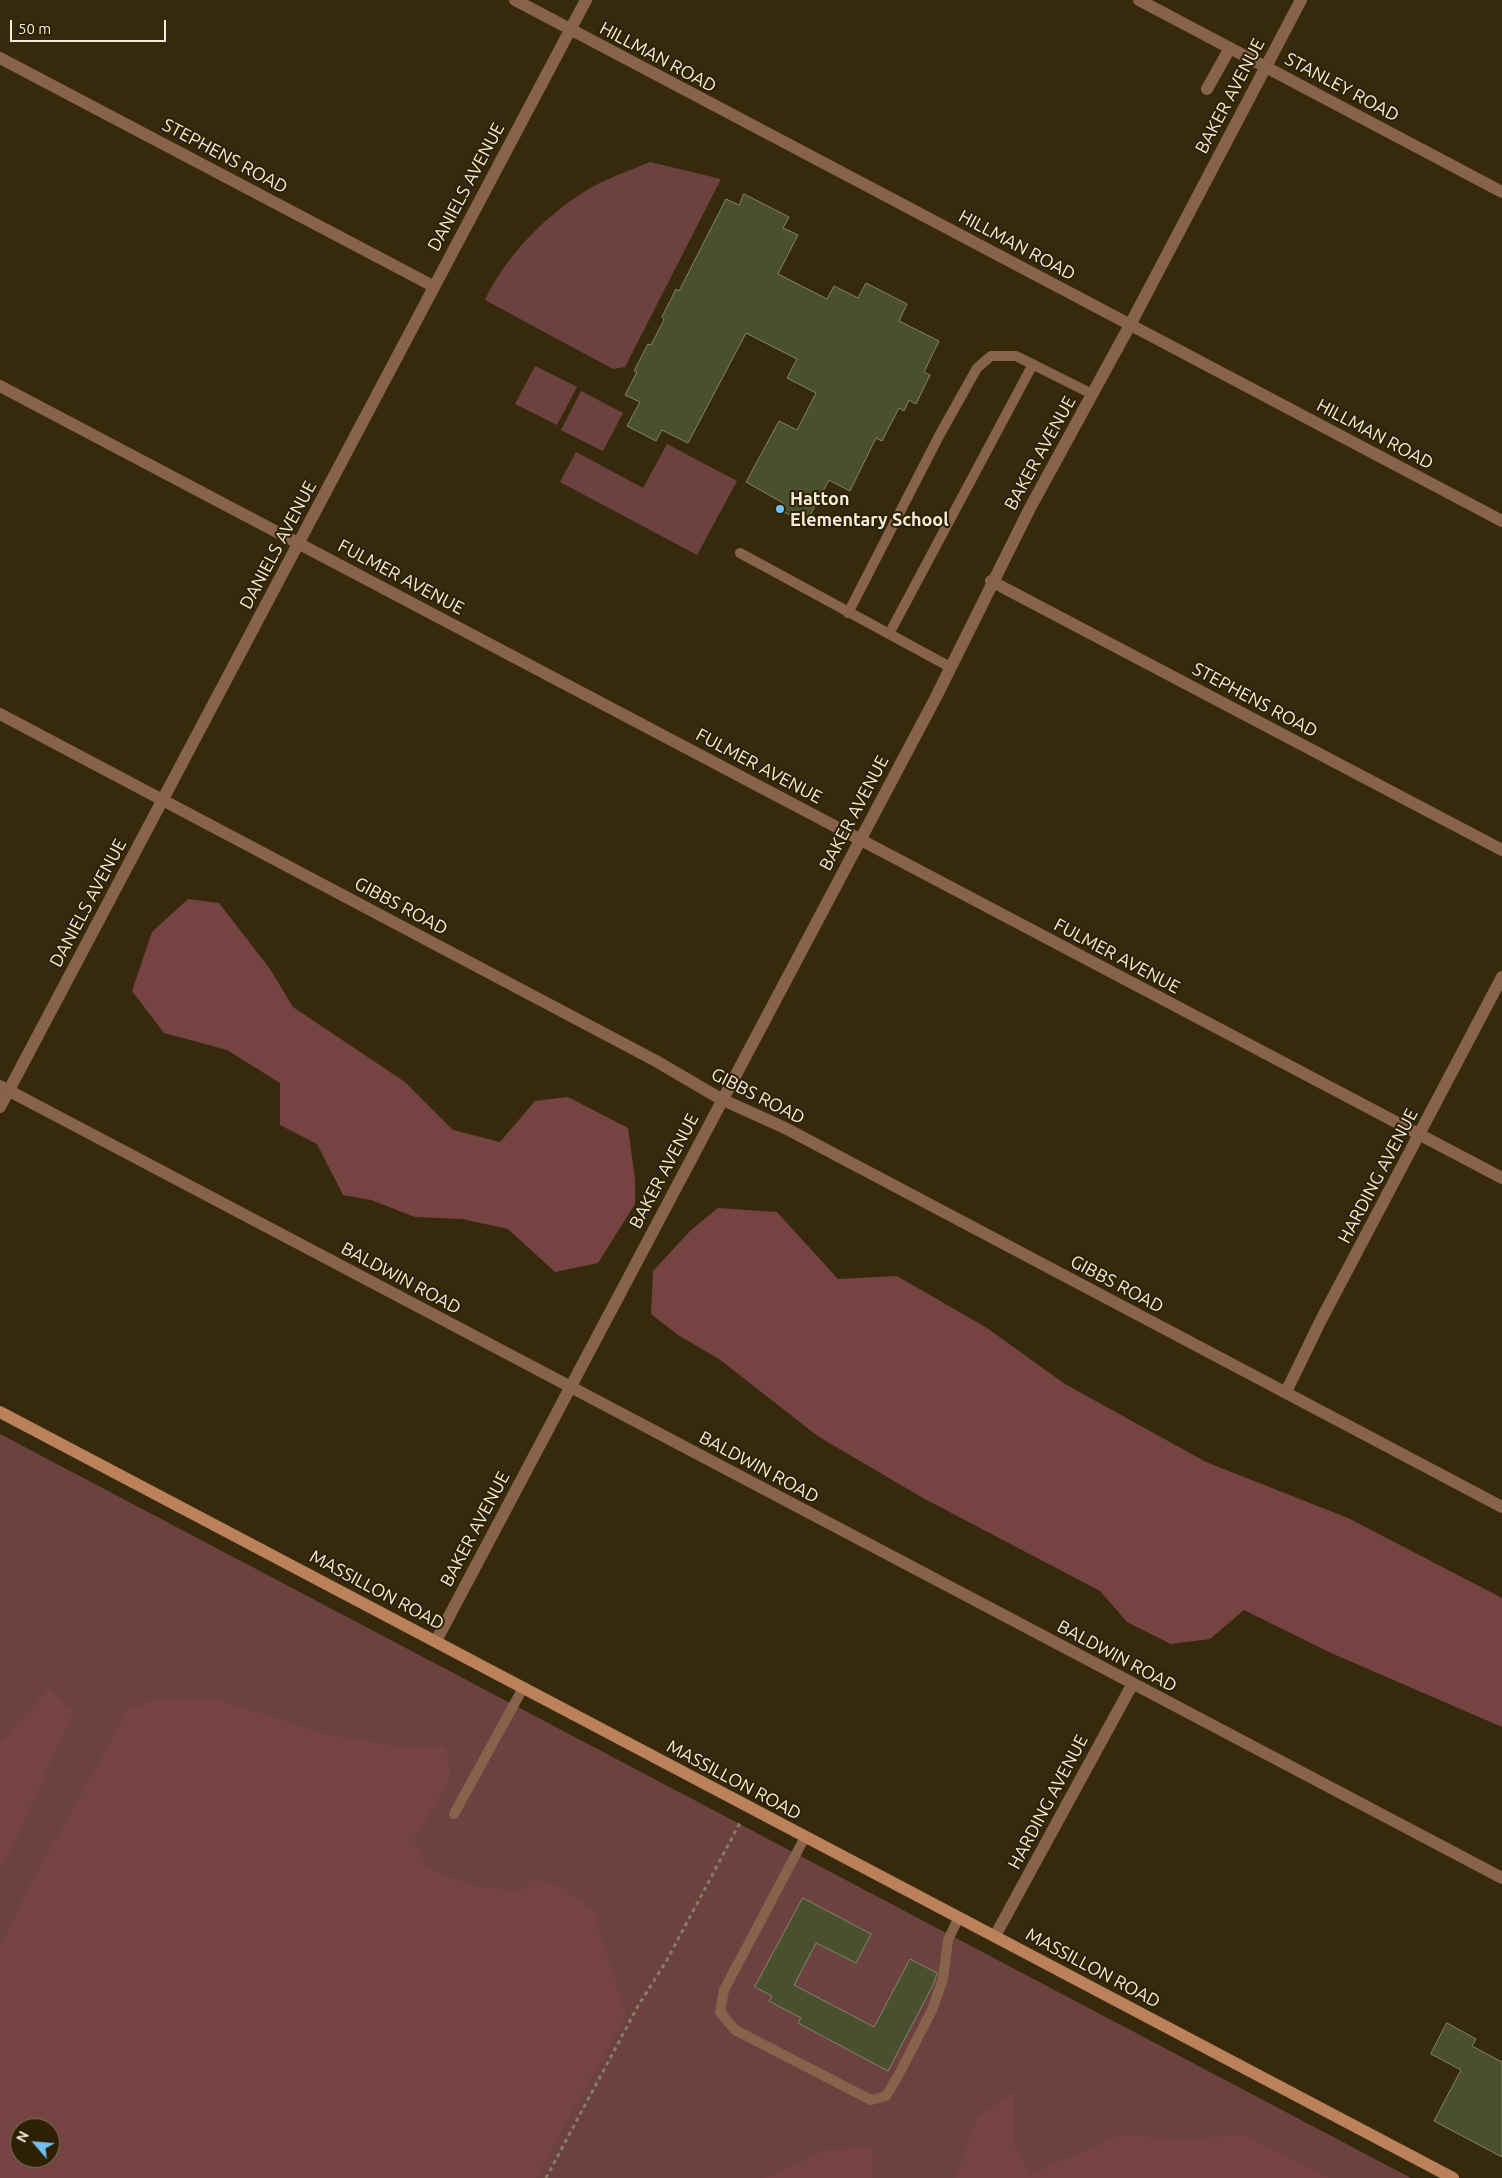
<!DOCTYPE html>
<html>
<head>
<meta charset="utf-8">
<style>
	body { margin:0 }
	#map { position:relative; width:1502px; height:2178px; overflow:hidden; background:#372a0c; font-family:Ubuntu,sans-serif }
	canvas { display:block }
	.north { position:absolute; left:10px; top:2118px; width:50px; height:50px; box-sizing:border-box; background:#2d2003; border:1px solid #7d7259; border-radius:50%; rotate:297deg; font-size:14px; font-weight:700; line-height:20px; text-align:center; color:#f4ecdb }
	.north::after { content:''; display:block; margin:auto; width:18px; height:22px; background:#71c1f4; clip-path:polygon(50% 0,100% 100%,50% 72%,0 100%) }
	.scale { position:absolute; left:10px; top:20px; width:156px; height:22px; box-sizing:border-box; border:2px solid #f4ecdb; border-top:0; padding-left:6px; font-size:15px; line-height:18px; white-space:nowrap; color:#f4ecdb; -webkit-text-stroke:4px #2d2003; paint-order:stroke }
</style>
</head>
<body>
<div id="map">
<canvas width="1502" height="2178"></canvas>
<div class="north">N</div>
<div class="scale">50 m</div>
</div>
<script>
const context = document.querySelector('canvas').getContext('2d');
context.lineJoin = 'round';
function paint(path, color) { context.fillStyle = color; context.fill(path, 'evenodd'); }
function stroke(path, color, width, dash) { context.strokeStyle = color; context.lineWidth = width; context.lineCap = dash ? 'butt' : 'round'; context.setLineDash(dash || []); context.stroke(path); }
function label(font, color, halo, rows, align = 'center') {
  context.font = font + ' Ubuntu,sans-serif'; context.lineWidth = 4; context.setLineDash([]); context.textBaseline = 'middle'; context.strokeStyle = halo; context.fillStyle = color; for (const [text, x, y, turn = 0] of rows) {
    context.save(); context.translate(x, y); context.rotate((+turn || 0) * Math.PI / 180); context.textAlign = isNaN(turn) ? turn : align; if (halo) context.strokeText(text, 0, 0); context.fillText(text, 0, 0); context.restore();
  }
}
const green = new Path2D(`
	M650 162 721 179 625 367 613 369 485 300C505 257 544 217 584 192 604 179 629 171 650 162Z
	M535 366 577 387 557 425 515 404Z
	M581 391 623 413 603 451 561 430Z
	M667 444 737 481 697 555 560 482 576 452 643 488Z
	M0 1434 1411 2178H0ZM20 2128H50V2158H20Z`);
const forest = new Path2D(`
	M188 899 219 903 270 969 293 1007 405 1082 453 1130 500 1142 535 1101 568 1097 628 1128 635 1179V1204L598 1263 555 1272 508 1229 462 1219 415 1217 371 1200 343 1195 317 1144 280 1125V1083L227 1050 164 1033 132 991 152 932Z
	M718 1208 777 1212 838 1279 897 1276 987 1328 1065 1384 1206 1462 1348 1518 1502 1598V1727L1331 1653 1244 1610 1210 1639 1171 1644 1127 1622 1100 1591 923 1498 819 1437 719 1359 678 1335 651 1314 653 1271 691 1230Z
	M49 1688 74 1711 9 1855 0 1870V1743Z
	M156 1699 219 1700 329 1735 410 1748 445 1747 451 1776 414 1840 426 1866 471 1886 521 1891 534 1879 561 1887 593 1910 626 2015 536 2178H0V1946L26 1892 128 1710ZM20 2128H50V2158H20Z
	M1014 2091V2144L1030 2174 1123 2134 1184 2140 1243 2134 1330 2178H955L977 2117Z
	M873 2148 872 2178H764L826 2150Z`);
const building = new Path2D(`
	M744 194 789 217 783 228 798 235 778 274 827 299 834 286 858 298 866 283 907 304 899 321 939 341 924 372 930 375 916 404 909 400 904 411 899 408 882 441 876 438 850 491 829 480 806 523 780 510 783 503 746 482 779 421 797 430 816 393 787 378 797 359 746 333 688 443 662 430 656 441 627 426 640 402 625 395 637 372 634 371 648 344 651 345 664 320 662 317 676 289 679 291 726 199 739 205Z
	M803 1898 871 1934 856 1963 816 1943 794 1985 874 2027 910 1959 937 1973 934 1983 888 2071 798 2023 801 2018 769 2001 772 1996 755 1987Z
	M1447 2023 1476 2039 1472 2046 1502 2062V2157L1434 2121 1461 2070 1431 2054Z`);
const path = new Path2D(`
	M546 2178 638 2006 667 1960 741 1821`);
const lane = new Path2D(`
	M740 553 950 667
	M848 613 939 436 977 368 991 356H1016L1092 394
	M889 634 1033 364
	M454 1814 523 1688
	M805 1837 724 1990 720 2012 735 2030 871 2100 886 2096 898 2076 932 2010 943 1979 948 1940 959 1917`);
const street = new Path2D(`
	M515 0 1502 521
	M1139 0 1502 192
	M0 58 433 286
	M1207 89 1230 48
	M0 386 1502 1178
	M991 581 1502 850
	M0 714 656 1061 721 1099 785 1128 1502 1507
	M0 1086 1502 1878
	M0 1107 586 0
	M1286 1392 1321 1320 1502 977
	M436 1641 936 697 1030 508 1130 325 1301 0
	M995 1936 1132 1685`);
const secondary = new Path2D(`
	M0 1412 1453 2178`);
const markers = [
	[780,509,5,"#71c1f4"]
];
const streetNames = [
	["HILLMAN ROAD",658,57,28],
	["STANLEY ROAD",1342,87,28],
	["BAKER AVENUE",1230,96,-62],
	["STEPHENS ROAD",225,156,28],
	["DANIELS AVENUE",466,187,-62],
	["HILLMAN ROAD",1017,245,28],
	["HILLMAN ROAD",1375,434,28],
	["BAKER AVENUE",1040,453,-61],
	["DANIELS AVENUE",278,545,-62],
	["FULMER AVENUE",401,577,28],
	["STEPHENS ROAD",1255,700,28],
	["FULMER AVENUE",759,766,28],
	["BAKER AVENUE",854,813,-62],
	["DANIELS AVENUE",88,903,-62],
	["GIBBS ROAD",401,906,28],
	["FULMER AVENUE",1117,956,28],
	["GIBBS ROAD",758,1096,27],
	["BAKER AVENUE",664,1171,-62],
	["HARDING AVENUE",1378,1176,-62],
	["BALDWIN ROAD",401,1278,28],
	["GIBBS ROAD",1117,1284,28],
	["BALDWIN ROAD",759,1467,28],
	["BAKER AVENUE",475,1529,-62],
	["MASSILLON ROAD",377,1590,28],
	["BALDWIN ROAD",1117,1656,28],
	["MASSILLON ROAD",734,1780,28],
	["HARDING AVENUE",1048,1802,-62],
	["MASSILLON ROAD",1093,1968,28]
];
const poiNames = [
	["Hatton",790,499],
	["Elementary School",790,520]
];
paint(green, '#6c4240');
paint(forest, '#754341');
paint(building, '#4a4f30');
stroke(building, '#808664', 1);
stroke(path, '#887d65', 3, [4, 4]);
stroke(lane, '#87634c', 10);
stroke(street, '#87634c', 12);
stroke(secondary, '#ba815b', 12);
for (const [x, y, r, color] of markers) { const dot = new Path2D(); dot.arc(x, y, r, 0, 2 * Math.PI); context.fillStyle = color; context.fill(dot); stroke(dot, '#2d2003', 2); }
label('18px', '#f4ecdb', '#2d2003', streetNames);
label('bold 18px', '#f4ecdb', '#2d2003', poiNames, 'left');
</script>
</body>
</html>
